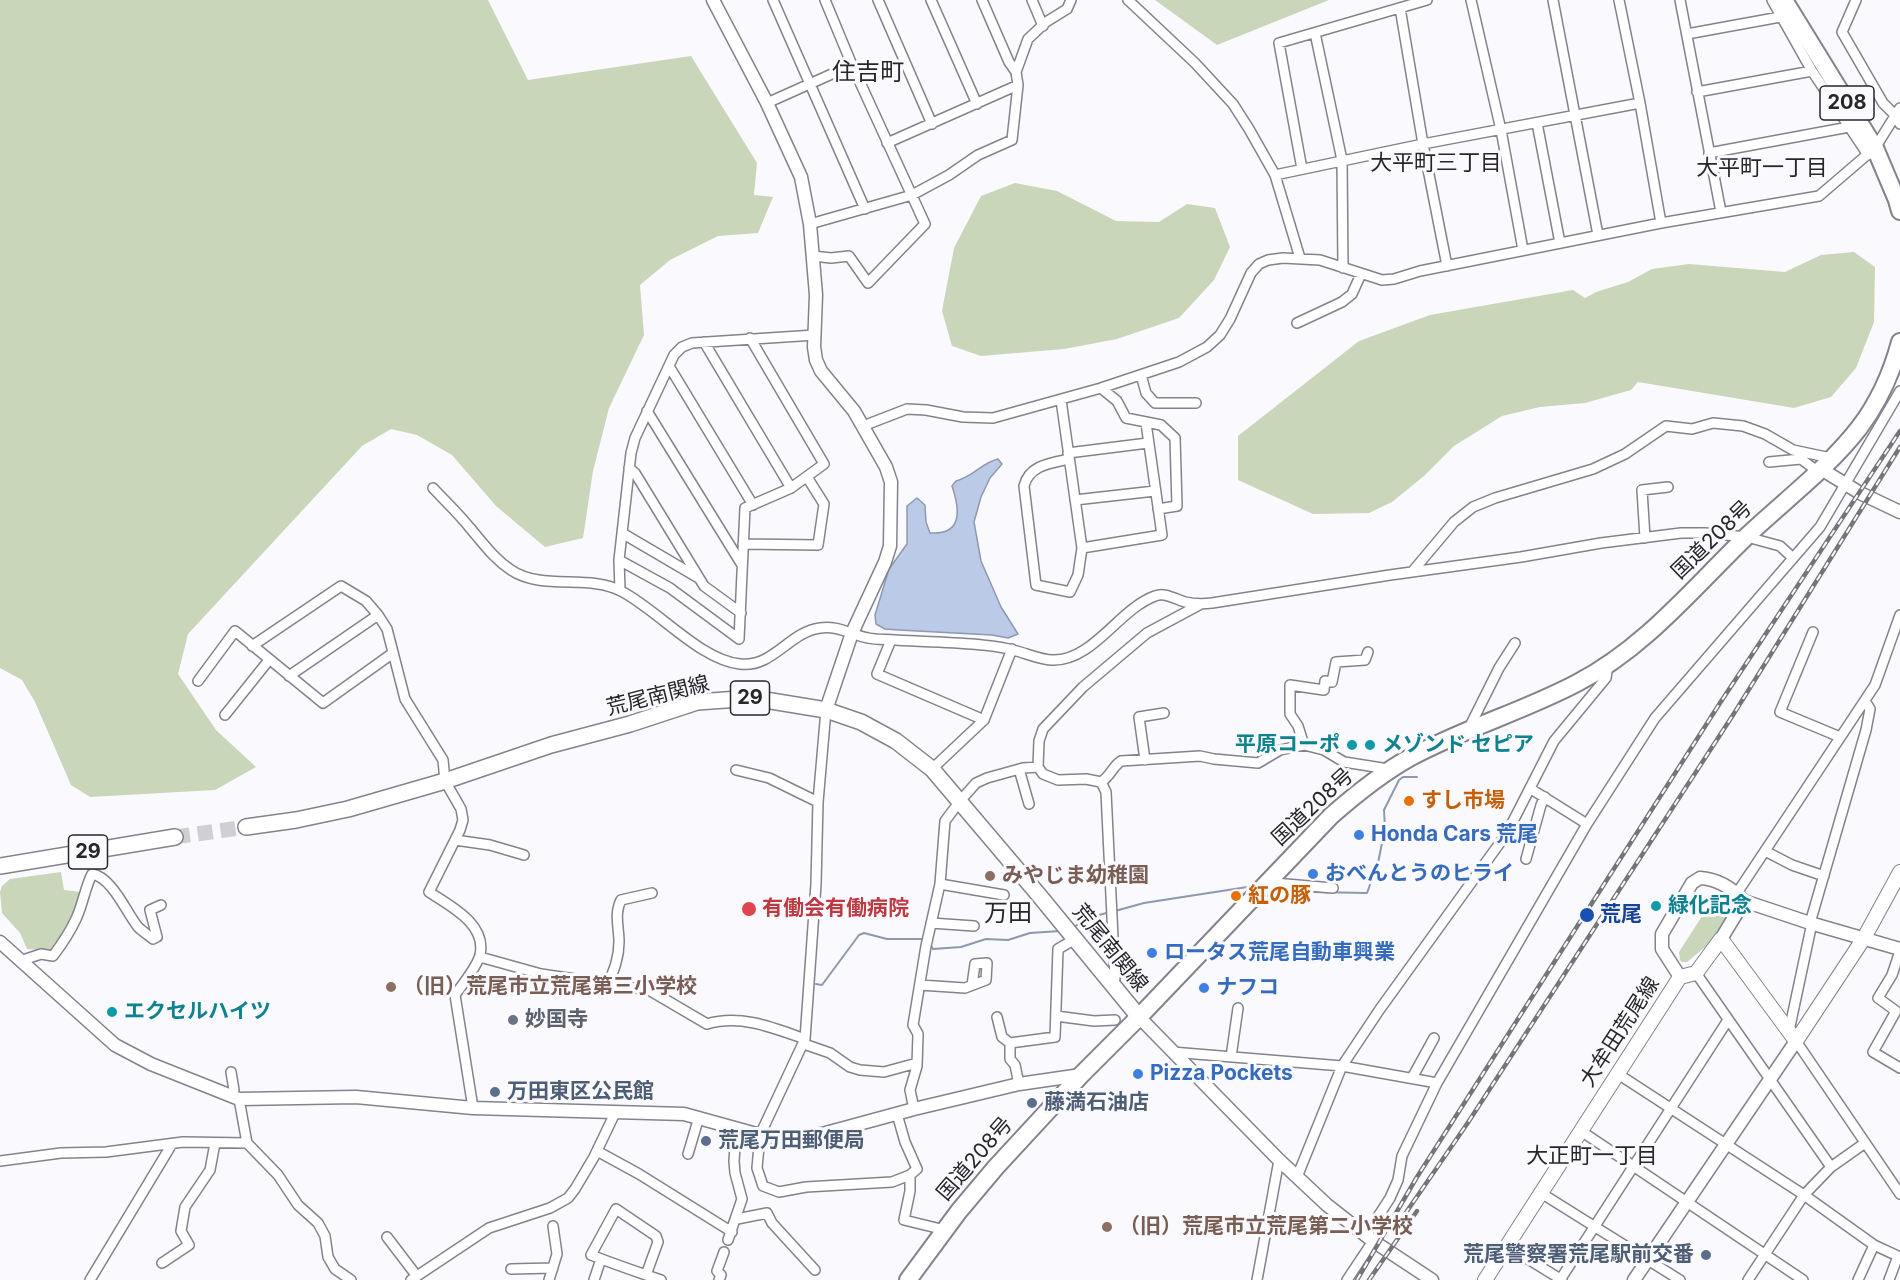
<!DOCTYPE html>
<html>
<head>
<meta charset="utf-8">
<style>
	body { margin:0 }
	canvas { display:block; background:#faf9fe }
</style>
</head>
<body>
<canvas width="1900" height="1280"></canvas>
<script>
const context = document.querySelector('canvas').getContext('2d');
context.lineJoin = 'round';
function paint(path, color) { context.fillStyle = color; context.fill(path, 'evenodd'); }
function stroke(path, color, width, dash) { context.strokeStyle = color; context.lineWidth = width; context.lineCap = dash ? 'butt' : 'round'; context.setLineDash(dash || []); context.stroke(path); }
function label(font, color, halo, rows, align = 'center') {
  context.font = font + ' Inter,"Noto Sans JP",sans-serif'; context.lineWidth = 6; context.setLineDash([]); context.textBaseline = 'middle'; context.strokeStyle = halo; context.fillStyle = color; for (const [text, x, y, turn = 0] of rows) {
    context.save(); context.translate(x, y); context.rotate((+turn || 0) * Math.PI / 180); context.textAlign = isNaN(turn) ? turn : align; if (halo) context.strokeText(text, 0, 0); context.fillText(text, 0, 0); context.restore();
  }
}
const green = new Path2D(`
	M0 0H488L528 80 691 56 757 163 754 195 773 197 758 233 718 236 670 260 640 285 644 335 609 408 593 471 583 538 545 547 496 506 452 455 417 435 391 429 362 446 188 634 178 674 216 730 256 767 215 790 90 797 71 785 35 702 22 680 0 668Z
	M1155 0H1329L1217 45Z
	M1015 183 1057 191 1116 221 1159 222 1187 204 1215 208 1230 247 1214 280 1179 318 1117 339 1064 349 981 356 952 346 942 311 954 248 981 196Z
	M1854 252 1875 267 1874 322 1856 368 1831 397 1794 408 1638 382 1631 390 1585 403 1540 407 1502 416 1454 446 1424 476 1392 502 1369 513 1313 514 1238 480V436L1359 341 1430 315 1573 290 1585 298 1596 292 1628 282 1652 269 1689 264 1785 272 1821 255Z
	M61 872 64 890 81 892 73 922 52 951 27 949 20 933 2 913 0 892 2 886 10 879Z
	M1723 895 1732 901V908L1710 943 1687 962H1682L1680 960 1679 952 1713 899Z`);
const water = new Path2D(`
	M998 459 1002 464 990 478 981 497 974 522 981 561 1001 607 1018 634 1008 638 992 635 899 630 885 629 876 624 875 615 889 569 907 544V506L917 498 925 505 926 522 930 533C963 535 960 510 952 486L956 481C975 476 981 463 998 459Z`);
const stream = new Path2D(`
	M1272 888 1313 892 1367 893 1378 863 1385 828 1384 810 1399 780 1403 777H1417
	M1115 911 1144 903 1254 886
	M1074 927 1088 918 1110 912
	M930 944 933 949 961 947 986 939 1008 940 1030 933 1060 931
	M816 984 822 985 859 935 864 933 887 939H925`);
const primaryTunnel = new Path2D(`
	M175 837 246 827`);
const minor = new Path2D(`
	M773 0 865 209
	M878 0 932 124
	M931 0 977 104
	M1032 0 1043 26
	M1128 0 1195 63 1233 104 1249 129 1275 175 1300 258
	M1471 0 1501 130 1523 250
	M1553 0 1598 235
	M1619 0 1640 103 1661 223
	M1680 0 1721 212
	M1772 0 1812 71 1868 155
	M1856 0 1842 32 1883 103 1895 115 1900 124
	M1400 8 1423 144 1447 266
	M1315 33 1342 160 1343 268
	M1687 34 1780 17
	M1016 72 1028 39 1046 22 1067 9 1071 0
	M1697 92 1812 71
	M767 103 852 65
	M1537 123 1560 243
	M887 143 1018 85
	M1709 153 1849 127
	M1302 169 1279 43 1427 0
	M1275 175 1423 144 1640 103
	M810 224 912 195 949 175 978 155 1012 140 1018 85 1016 72 1009 62 982 0
	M813 256 831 258 849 256 868 283 925 224 852 65 825 0
	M1297 323 1342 302 1352 294 1361 274
	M704 342 791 488
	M669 366 753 505
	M1141 375 1146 393 1155 403H1196
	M1101 388 1117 401 1126 418 1161 425 1175 438 1177 506 1158 509
	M1061 400 1082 548 1078 575 1070 592 1036 585 1024 486C1029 465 1051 463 1069 459
	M647 411 742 565
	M863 426 907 409 926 410 963 417 993 418 1101 388 1179 362 1207 347 1220 335 1230 319 1251 273 1259 264 1268 260 1283 258 1320 260 1382 280 1394 279 1420 271 1661 223 1819 196 1875 148 1900 108
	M1068 453 1148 443
	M1769 462 1801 459 1817 471
	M629 468 635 473 704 586 741 613
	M433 488C446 502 459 514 470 528 483 543 494 559 511 570 542 591 589 574 621 591 658 610 700 660 740 664 773 668 789 632 820 628 838 625 852 635 868 638 877 640 887 639 896 640 924 642 953 642 982 645 992 646 1003 647 1013 650 1026 653 1040 660 1053 660 1093 661 1119 609 1155 596 1165 592 1175 599 1185 602 1194 604 1203 604 1212 603L1390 575 1521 557 1601 543 1681 533H1705L1747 537 1780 546 1793 558
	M1075 500 1155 491
	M622 533 697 577
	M1645 538 1642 490 1668 487
	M743 544 818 545 824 504 807 477
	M1082 548 1162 535 1146 423
	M619 560 670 588 739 639 745 508 791 488 824 464 750 338
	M1412 572 1454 522 1473 507 1495 498 1593 469 1625 454 1666 426 1692 429 1713 423 1743 426 1765 434 1793 450 1831 458
	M620 590 619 560 631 453 635 438 674 355 682 347 692 343 815 335
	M1813 632 1780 712 1840 737
	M891 640 877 674 984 720
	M252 646 341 586 366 601 378 615 387 629 405 699 443 760 445 781 461 809 463 820 460 830 429 892C450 906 487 924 480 955 477 967 462 985 455 995L473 1108
	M289 676 378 615
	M198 681 235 631 323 703 393 653
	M826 710 818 802 816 884 805 1039 760 1135 757 1168 763 1186 779 1192 806 1187 892 1182 910 1175 917 1169 905 1142 897 1114
	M225 715 269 660
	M1468 730 1499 668 1515 643
	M1304 745 1298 726 1290 714V685L1324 690 1325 681 1332 682 1336 662 1365 660 1368 652
	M1145 760 1139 717 1164 713
	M932 769 984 720 1012 649
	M1019 769 1029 804
	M736 770 769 778 818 802
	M1101 782 1086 779 1058 780 1043 774 1038 767 1039 741 1043 729 1083 687 1147 633 1201 604
	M1531 789 1587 824
	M455 840 490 845 524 855
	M1765 851 1792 865 1824 876
	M1526 859 1541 805 1545 797
	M1268 881 1274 883 1333 888
	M940 884 1004 895
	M1737 893 1875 685 1900 615
	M931 923 974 926
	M1810 923 1866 730 1870 709 1865 701
	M1900 951 1892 975 1878 998 1896 1011 1873 1052 1900 1068
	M480 957 541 974 649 990 707 1024C741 1014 774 1028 805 1039
	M20 961 41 954 53 956C62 944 70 932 76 919 83 904 85 888 92 874 112 877 126 912 138 927 142 931 148 935 153 939L157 937 150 910 161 905
	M1696 973 1831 1167
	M1110 981 1115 979 1106 792 1101 782C1110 777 1112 767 1121 761L1200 756 1214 759 1258 763 1280 750 1304 745 1324 750 1344 762 1382 768 1386 773
	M608 984C614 970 619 958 619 942 619 927 614 914 621 900L652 893
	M920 985 965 988 986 980 987 963 975 964 972 985
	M1056 1016 1094 1021 1115 1020
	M997 1017 1002 1037 1010 1043V1059L1015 1065 1019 1084
	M1789 1031 1812 923
	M1796 1041 1900 1194
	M1010 1043 1055 1037 1058 949 1075 939
	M804 1044 830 1053 850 1067 860 1070 884 1072 917 1063
	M1172 1052 1342 1066 1437 1083
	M1231 1057 1238 1008
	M1618 1074 1804 1195 1874 1245 1900 1257
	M1412 1078 1434 1038
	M231 1097 234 1090 231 1072
	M239 1099 247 1143 278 1175 298 1205 318 1223 325 1236 328 1257 335 1269 351 1280
	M914 1109 910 1090 917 1066 918 1034 913 1025 926 946 940 884 945 821 960 801 976 783 987 778 1023 768 1038 767
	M1581 1131 1803 1280
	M597 1151 639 1174 732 1232
	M688 1154 699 1117
	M0 1161 61 1153 106 1152 183 1142 247 1143
	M910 1175V1191L904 1220 945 1230
	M1297 1177 1342 1066 1380 1009 1507 833 1554 741 1606 678 1608 665
	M1541 1193 1680 1280
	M737 1219 767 1213 772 1223 815 1270
	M1366 1235 1390 1198 1398 1180 1402 1156 1437 1083 1587 824 1655 718 1820 527 1900 391
	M387 1237 416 1275
	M728 1240 742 1199 735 1173 734 1161 735 1147 741 1129
	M1507 1246 1562 1280
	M162 1263 189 1245 181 1231 185 1207 210 1170 215 1143
	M511 1269 553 1268
	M646 1275 658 1242 656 1236 616 1209 591 1255C614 1264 637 1272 661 1280
	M90 1280 172 1144
	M411 1280 489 1228 550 1208 568 1198 575 1189 594 1157 615 1113
	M549 1280 557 1254 553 1226
	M594 1280 601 1259
	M719 1280 721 1275 717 1271 724 1252
	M1257 1280 1279 1160
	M1347 1280 1373 1241
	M1560 1280 1728 1020
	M1748 1280 1804 1195 1831 1167 1865 1143
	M1858 1280 1874 1245
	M1889 1280 1898 1256`);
const tertiary = new Path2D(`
	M713 0 767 103 801 177 810 224 816 295 814 347 816 360 821 371 854 411 886 467 891 482 890 546 885 562 852 633 826 710
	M1821 469 1860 493 1900 512
	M1721 939 1744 901
	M0 942 115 1045 151 1064 239 1099 356 1097 473 1108 684 1114 760 1135 789 1139 822 1134 914 1109 1019 1084 1081 1075
	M1680 977 1662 949V934L1692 883 1700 878C1717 879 1732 888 1744 901L1810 923 1900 949
	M1139 1017 1279 1160 1327 1205 1373 1241 1432 1280
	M1634 1280 1796 1041`);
const secondary = new Path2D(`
	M1485 1280 1680 977 1696 973 1721 939 1796 1041 1864 938 1900 872`);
const primary = new Path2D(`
	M246 827 296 820 348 809 445 781 551 745 630 724 697 702 753 698 826 710 861 722 896 741 932 769 1038 894 1139 1017
	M0 866 175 837`);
const trunk = new Path2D(`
	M1784 0 1875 148 1897 200 1900 211
	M908 1280 959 1211 996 1167 1081 1075 1139 1017 1331 816C1356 794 1382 773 1411 757 1465 728 1524 711 1577 683 1645 648 1694 587 1748 535 1785 500 1828 468 1859 428 1878 403 1892 372 1900 342`);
const rail = new Path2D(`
	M1405 1214 1467 1124 1733 715 1900 447
	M1357 1280 1417 1177 1585 914 1720 703 1900 431
	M1369 1280 1417 1211`);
const markers = [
	[1352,745,6,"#0f9aa8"],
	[1370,745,6,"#0f9aa8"],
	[1409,801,6,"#e8710a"],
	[1359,835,6,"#3f7fe0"],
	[1313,874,6,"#3f7fe0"],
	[990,876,6,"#8d6e63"],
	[1236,896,6,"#e8710a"],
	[1656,906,6,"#0f9aa8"],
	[749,909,8,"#e0444e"],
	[1587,915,8,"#1a4fb4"],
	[1152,953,6,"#3f7fe0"],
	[391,987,6,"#8d6e63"],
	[1204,988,6,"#3f7fe0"],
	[112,1012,6,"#0f9aa8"],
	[513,1020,6,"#6b7280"],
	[1138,1074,6,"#3f7fe0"],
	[495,1092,6,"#5c6f8a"],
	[1032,1103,6,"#5c6f8a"],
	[706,1141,6,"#5c6f8a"],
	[1107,1227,6,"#8d6e63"],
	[1706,1255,6,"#5c6f8a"]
];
const shields = [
	[1847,103,54],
	[750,698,39],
	[88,852,39]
];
const shieldNames = [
	["208",1847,103],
	["29",750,698],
	["29",88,852]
];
const streetNames = [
	["国道208号",1712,540,-44],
	["荒尾南関線",658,696,-14],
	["国道208号",1313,807,-43],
	["荒尾南関線",1110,948,51],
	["大牟田荒尾線",1620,1032,-57],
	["国道208号",975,1159,-49]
];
const cultureNames = [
	["平原コーポ",1340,745,"right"],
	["メゾンド セピア",1382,745],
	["緑化記念",1668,906],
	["エクセルハイツ",124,1012]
];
const foodNames = [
	["すし市場",1421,801],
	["紅の豚",1248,896]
];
const shopNames = [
	["Honda Cars 荒尾",1371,835],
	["おべんとうのヒライ",1325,874],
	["ロータス荒尾自動車興業",1164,953],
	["ナフコ",1216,988],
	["Pizza Pockets",1150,1074]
];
const educationNames = [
	["みやじま幼稚園",1002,876],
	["（旧）荒尾市立荒尾第三小学校",403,987],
	["（旧）荒尾市立荒尾第二小学校",1119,1227]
];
const healthNames = [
	["有働会有働病院",762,909]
];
const transitNames = [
	["荒尾",1600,915]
];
const worshipNames = [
	["妙国寺",525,1020]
];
const serviceNames = [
	["万田東区公民館",507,1092],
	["藤満石油店",1044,1103],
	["荒尾万田郵便局",718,1141],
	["荒尾警察署荒尾駅前交番",1694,1255,"right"]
];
const neighbourhoodNames = [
	["大平町三丁目",1436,163],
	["大平町一丁目",1762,168],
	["大正町一丁目",1592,1156]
];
const quarterNames = [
	["住吉町",868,73],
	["万田",1008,914]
];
paint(green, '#c9d6b9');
paint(water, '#bacae7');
stroke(water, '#8e99af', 1.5);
stroke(stream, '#8e99af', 2);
stroke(primaryTunnel, '#d0cfd4', 15, [15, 8]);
stroke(minor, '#83838d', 12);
stroke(tertiary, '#83838d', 15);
stroke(secondary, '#83838d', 16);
stroke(primary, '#83838d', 18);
stroke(trunk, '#83838d', 20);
stroke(minor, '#fff', 9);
stroke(tertiary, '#fff', 12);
stroke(secondary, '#fff', 14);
stroke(primary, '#fff', 15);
stroke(trunk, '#fff', 16);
stroke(rail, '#757479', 4.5);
stroke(rail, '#faf9fe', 2, [7]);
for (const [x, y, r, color] of markers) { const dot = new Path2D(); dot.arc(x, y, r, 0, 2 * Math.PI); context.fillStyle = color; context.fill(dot); stroke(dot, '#faf9fe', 2); }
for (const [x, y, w] of shields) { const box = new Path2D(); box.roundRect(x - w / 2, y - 17, w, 34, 4.5); context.fillStyle = '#faf9fe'; context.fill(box); stroke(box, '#27272b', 1.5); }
label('bold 20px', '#27272b', null, shieldNames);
label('21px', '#27272b', '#faf9fe', streetNames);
label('bold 21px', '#0d838f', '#faf9fe', cultureNames, 'left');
label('bold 21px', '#c56008', '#faf9fe', foodNames, 'left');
label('bold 21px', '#366cbe', '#faf9fe', shopNames, 'left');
label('bold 21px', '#785e54', '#faf9fe', educationNames, 'left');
label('bold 21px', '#be3a42', '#faf9fe', healthNames, 'left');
label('bold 21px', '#164399', '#faf9fe', transitNames, 'left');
label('bold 21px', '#5b616d', '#faf9fe', worshipNames, 'left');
label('bold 21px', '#4e5e75', '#faf9fe', serviceNames, 'left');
label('22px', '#27272b', '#faf9fe', neighbourhoodNames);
label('24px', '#27272b', '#faf9fe', quarterNames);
</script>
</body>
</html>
